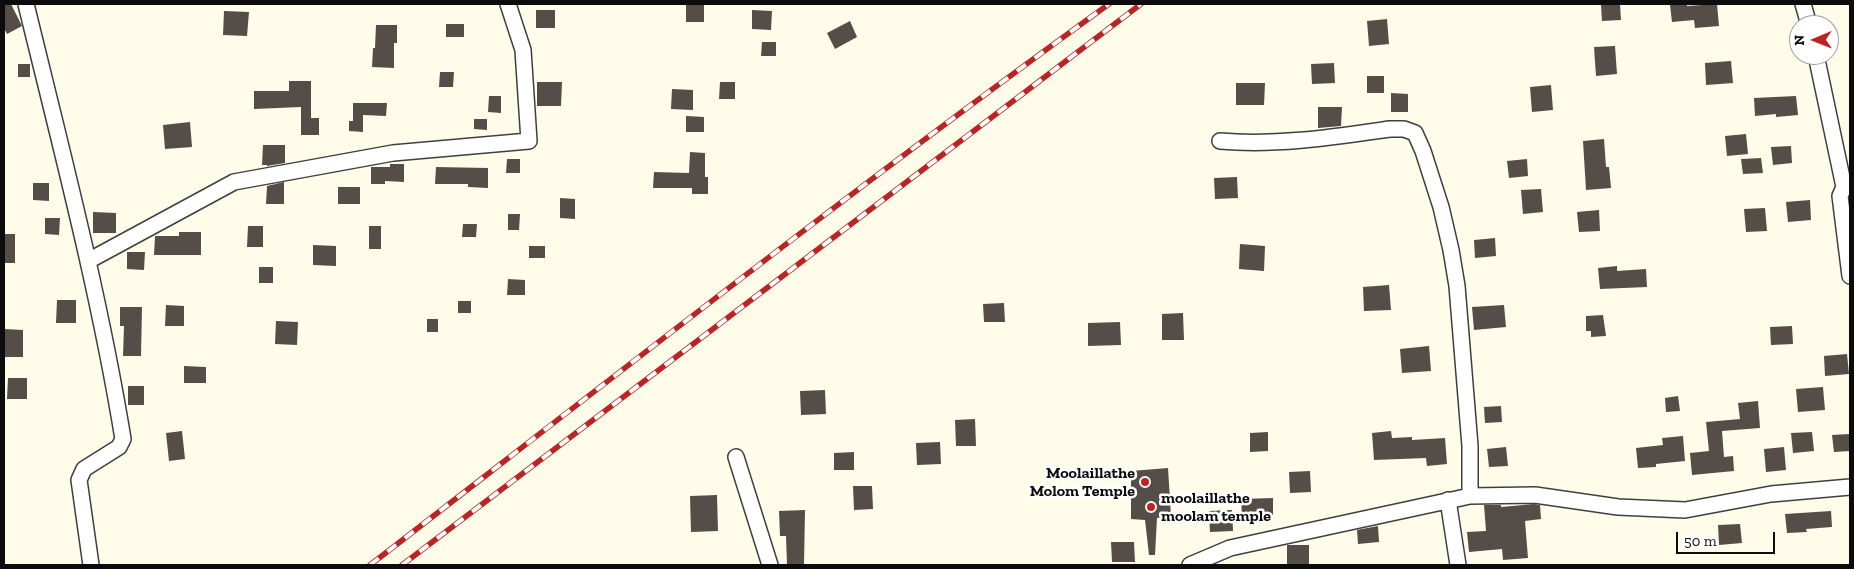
<!DOCTYPE html>
<html>
<head>
<meta charset="utf-8">
<style>
	body { margin:0 }
	#map { position:relative; width:1854px; height:569px; overflow:hidden; background:#fffcea; font-family:"Zilla Slab",serif }
	canvas { display:block }
	.frame { position:absolute; inset:0; border:5px solid #0c0c0c; pointer-events:none }
	.north { position:absolute; left:1789px; top:15px; width:50px; height:50px; box-sizing:border-box; background:#fff; border:1px solid #9e9e9e; border-radius:50%; rotate:269deg; font-size:14px; font-weight:700; line-height:20px; text-align:center; color:#0c0c0c }
	.north::after { content:''; display:block; margin:auto; width:18px; height:22px; background:#bb2424; clip-path:polygon(50% 0,100% 100%,50% 72%,0 100%) }
	.scale { position:absolute; left:1676px; top:532px; width:99px; height:22px; box-sizing:border-box; border:2px solid #0c0c0c; border-top:0; padding-left:6px; font-size:15px; line-height:18px; white-space:nowrap; color:#0c0c0c; -webkit-text-stroke:4px #fff; paint-order:stroke }
</style>
</head>
<body>
<div id="map">
<canvas width="1854" height="569"></canvas>
<div class="frame"></div>
<div class="north">N</div>
<div class="scale">50 m</div>
</div>
<script>
const context = document.querySelector('canvas').getContext('2d');
context.lineJoin = 'round';
function paint(path, color) { context.fillStyle = color; context.fill(path, 'evenodd'); }
function stroke(path, color, width, dash) { context.strokeStyle = color; context.lineWidth = width; context.lineCap = dash ? 'butt' : 'round'; context.setLineDash(dash || []); context.stroke(path); }
function label(font, color, halo, rows, align = 'center') {
  context.font = font + ' "Zilla Slab",serif'; context.lineWidth = 5; context.setLineDash([]); context.textBaseline = 'middle'; context.strokeStyle = halo; context.fillStyle = color; for (const [text, x, y, turn = 0] of rows) {
    context.save(); context.translate(x, y); context.rotate((+turn || 0) * Math.PI / 180); context.textAlign = isNaN(turn) ? turn : align; if (halo) context.strokeText(text, 0, 0); context.fillText(text, 0, 0); context.restore();
  }
}
const building = new Path2D(`
	M4 4H11L22 26 7 34 4 28Z
	M686 4H704V22H686Z
	M1620 4 1621 20 1602 21 1601 5Z
	M1687 4V6L1717 4 1719 26 1695 28 1694 20 1672 22 1670 5Z
	M536 10H555V28H536Z
	M752 10 772 11 771 30 752 29Z
	M224 11 249 12 247 36 223 35Z
	M1387 19 1389 44 1369 46 1367 21Z
	M850 21 857 37 835 49 827 33Z
	M446 24H464V37H446Z
	M376 25H397V43H394V68L372 67 373 48H375Z
	M762 42H776V56H761Z
	M1615 46 1617 74 1596 76 1594 47Z
	M1731 61 1733 83 1706 85 1705 63Z
	M1334 63 1335 83 1312 84 1311 64Z
	M18 64H30V77H18Z
	M440 72H454L453 87H439Z
	M1367 76H1384V93H1367Z
	M289 81H311V118H319V135H301V107L254 109V91H289Z
	M537 82H562L561 106H537Z
	M720 82H735V99H719Z
	M1236 83H1265L1264 105H1236Z
	M1551 85 1553 110 1532 112 1530 87Z
	M672 89 693 90V110L671 109Z
	M1391 93 1408 94V112H1391Z
	M489 96H501V113L488 112Z
	M1796 96 1798 115 1776 117V114L1755 116 1754 98Z
	M353 103H387L386 116 363 115V132L349 131V121H353Z
	M1318 107H1342L1341 126 1318 128Z
	M686 116 704 117V132H686Z
	M474 119H487V130L474 129Z
	M190 122 192 147 165 149 163 125Z
	M1746 134 1748 154 1727 156 1725 136Z
	M1604 139 1606 167H1609L1611 188 1586 190 1583 141Z
	M263 145H285V163L267 166V165H262Z
	M1791 146 1792 163 1773 165 1771 147Z
	M690 152 705 153V177H708V194H692V188H653L654 172 689 173Z
	M1761 158 1763 173 1743 174 1741 159Z
	M507 159H520V173H506Z
	M1527 159 1528 176 1509 178 1507 161Z
	M390 164H404V182L385 181V184H371V167H390Z
	M436 167 488 168V188L468 187V184H435Z
	M1237 177 1238 198 1215 199 1214 178Z
	M284 182V204H266L267 186Z
	M33 183H49V201L33 200Z
	M338 187H360V204H338Z
	M1541 189 1543 212 1523 214 1521 190Z
	M560 198 575 199V219L560 218Z
	M1810 200 1811 220 1788 222 1786 202Z
	M1765 208 1767 231 1746 232 1744 209Z
	M1599 210 1600 231 1579 232 1577 212Z
	M93 212 116 213V233H93Z
	M508 214H520L519 230H508Z
	M45 218H60L59 235 45 234Z
	M463 224H477L476 237H462Z
	M248 226H263V247H247Z
	M369 226H381V249H369Z
	M179 232H201V255H154L155 236H179Z
	M4 234H15V263H4Z
	M1495 238 1496 256 1475 258 1474 240Z
	M1240 244 1265 246 1264 271 1239 269Z
	M313 245 336 246V266L313 265Z
	M529 246H545V258H529Z
	M127 252H145L144 270 127 269Z
	M1617 266V271L1646 269 1647 287 1600 289 1598 268Z
	M259 267H273V283H259Z
	M508 279 525 280V295H507Z
	M1389 285 1391 310 1364 311 1363 287Z
	M57 300H76V323H56Z
	M458 301H471V313H458Z
	M1004 303 1005 322H984L983 304Z
	M166 305 184 306V326H165Z
	M1504 305 1506 327 1474 330 1472 307Z
	M120 307H142L141 356H123L124 326H120Z
	M1183 313 1184 340H1162V314Z
	M1603 315 1606 336 1591 337V331H1586V316Z
	M427 319H438V332H427Z
	M276 321 298 322 297 345 275 344Z
	M1120 322 1121 345 1088 346V323Z
	M1792 326 1793 344 1771 345 1770 327Z
	M4 329 23 330V357H4Z
	M1429 346 1431 371 1402 373 1400 349Z
	M1847 354 1849 374 1825 376 1824 356Z
	M184 366 206 367V383H184Z
	M8 378H27V399H7Z
	M128 386H144V405H128Z
	M1823 387 1825 410 1798 412 1796 389Z
	M825 390 826 414 801 415 800 391Z
	M1678 396 1680 411 1666 412 1665 398Z
	M1758 401 1760 428 1722 431 1724 457 1733 456 1734 471 1692 475 1690 453 1709 451 1706 422 1740 419 1738 403Z
	M1501 406 1502 422 1485 423 1484 407Z
	M975 419 976 446H956L955 420Z
	M182 431 185 459 169 461 166 433Z
	M1391 431 1392 438 1412 437V440L1445 438 1447 464 1427 466 1426 458 1374 460 1372 433Z
	M1268 432V451L1250 452V433Z
	M1812 432 1814 451 1793 453 1791 433Z
	M1850 434V451L1834 452 1832 435Z
	M1683 436 1685 461 1656 464V467L1638 468 1636 448 1663 445 1662 438Z
	M940 442 941 464 917 465 916 443Z
	M1506 447 1508 466 1489 467 1487 449Z
	M1784 447 1786 470 1766 472 1764 449Z
	M854 452V470H834V453Z
	M1168 468 1171 516 1157 518 1155 555H1149L1145 520 1131 519V471Z
	M1310 471 1311 492 1290 493 1289 472Z
	M853 486H872L873 509 854 510Z
	M717 495 718 531 691 532 690 496Z
	M1273 498V515L1242 516 1241 499Z
	M1534 504 1540 505 1541 519 1525 521 1528 558 1503 560 1502 549 1469 552 1467 532 1486 531 1484 505H1501V507Z
	M805 510 804 565H787L786 536H780L779 511Z
	M1232 510 1233 531 1210 532 1209 511Z
	M1831 511 1832 527 1806 529 1807 532 1787 533 1785 514Z
	M1740 524 1742 543 1719 545 1718 525Z
	M1378 526 1379 542 1358 544 1357 530Z
	M1111 542H1134L1135 562H1112Z
	M1287 545H1309V565H1287Z`);
const street = new Path2D(`
	M26 4C61 148 99 292 123 439L119 447 84 469 79 480 91 565
	M1803 4 1809 25
	M1816 55 1844 187
	M1220 141C1277 146 1334 137 1390 129H1404L1415 133 1423 151 1441 207 1451 250 1457 286 1470 446V496
	M1850 184 1844 187 1840 196 1850 276
	M88 261 234 182 393 153 529 141 523 50 508 4
	M736 457 770 565
	M1448 500 1458 565
	M1190 565 1230 548 1470 496 1535 495 1618 507 1685 510 1771 494 1850 487`);
const rail = new Path2D(`
	M370 565C615 376 858 185 1109 4
	M402 565 1141 4`);
const markers = [
	[1145,482,5,"#bb2424"],
	[1151,507,5,"#bb2424"]
];
const poiNames = [
	["Moolaillathe",1135,473],
	["Molom Temple",1135,491],
	["moolaillathe",1161,498,"left"],
	["moolam temple",1161,516,"left"]
];
paint(building, '#544d48');
stroke(street, '#3f3f3f', 18);
stroke(street, '#fff', 15);
stroke(rail, '#bb2424', 5.5);
stroke(rail, '#fff', 4, [11]);
for (const [x, y, r, color] of markers) { const dot = new Path2D(); dot.arc(x, y, r, 0, 2 * Math.PI); context.fillStyle = color; context.fill(dot); stroke(dot, '#fff', 2); }
label('bold 16px', '#0c0c0c', '#fff', poiNames, 'right');
</script>
</body>
</html>
